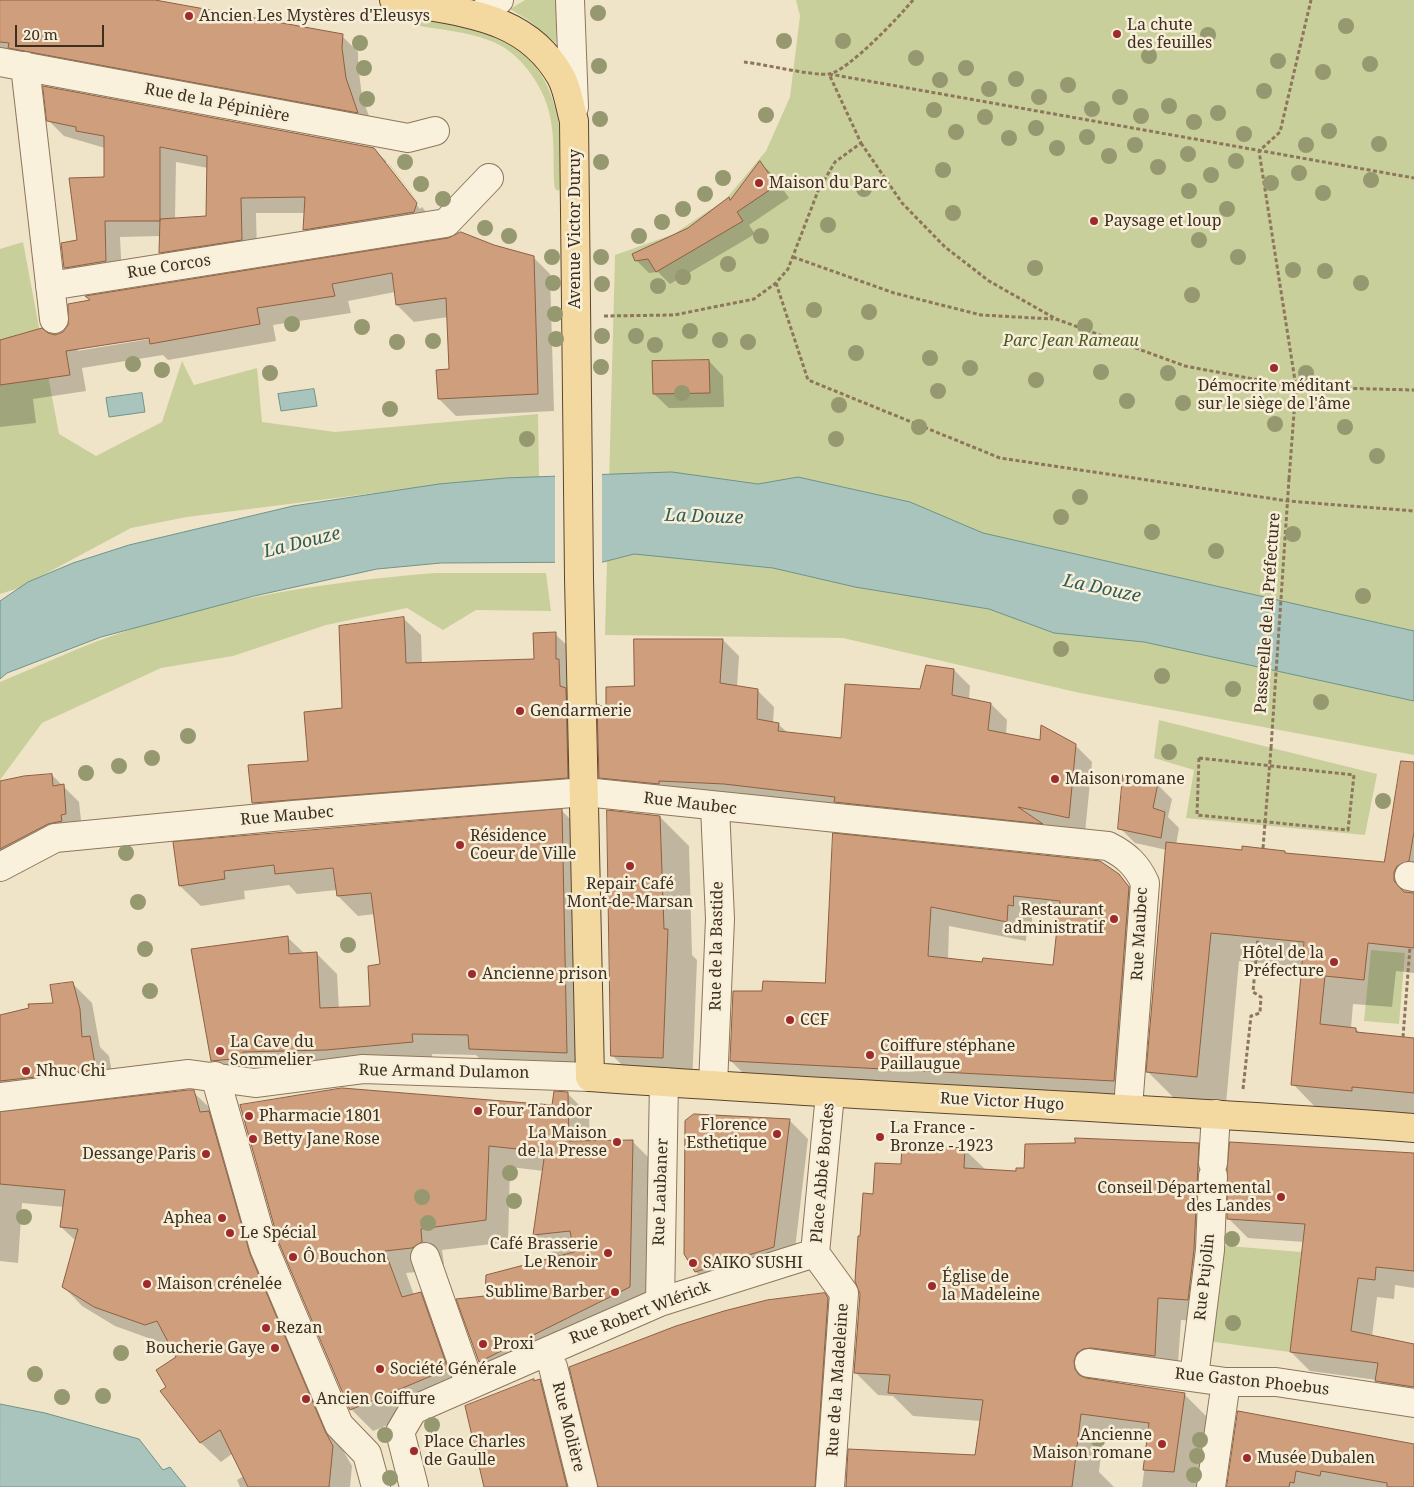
<!DOCTYPE html>
<html>
<head>
<meta charset="utf-8">
<style>
	body { margin:0 }
	#map { position:relative; width:1414px; height:1487px; overflow:hidden; background:#f0e4c8; font-family:"Noto Serif",serif }
	canvas { display:block }
	.scale { position:absolute; left:15px; top:25px; width:89px; height:22px; box-sizing:border-box; border:2px solid #3d2e20; border-top:0; padding-left:6px; font-size:15px; line-height:18px; white-space:nowrap; color:#3d2e20; -webkit-text-stroke:4px #f7eed8; paint-order:stroke }
</style>
</head>
<body>
<div id="map">
<canvas width="1414" height="1487"></canvas>
<div class="scale">20 m</div>
</div>
<script>
const context = document.querySelector('canvas').getContext('2d');
context.lineJoin = 'round';
function paint(path, color) { context.fillStyle = color; context.fill(path, 'evenodd'); }
function stroke(path, color, width, dash) { context.strokeStyle = color; context.lineWidth = width; context.lineCap = dash ? 'butt' : 'round'; context.setLineDash(dash || []); context.stroke(path); }
function label(font, color, halo, rows, align = 'center') {
  context.font = font + ' "Noto Serif",serif'; context.lineWidth = 5; context.setLineDash([]); context.textBaseline = 'middle'; context.strokeStyle = halo; context.fillStyle = color; for (const [text, x, y, turn = 0] of rows) {
    context.save(); context.translate(x, y); context.rotate((+turn || 0) * Math.PI / 180); context.textAlign = isNaN(turn) ? turn : align; if (halo) context.strokeText(text, 0, 0); context.fillText(text, 0, 0); context.restore();
  }
}
const green = new Path2D(`
	M525 0H556V43L528 20 510 9Z
	M796 0H1414V755L1080 693 843 638 605 635 615 255 674 234 726 199 766 151 790 97 800 16Z
	M422 20C449 24 478 26 504 40 557 68 567 135 560 189L558 191 555 189 554 183C553 138 557 108 528 70 518 57 504 45 488 40 467 32 443 30 420 26L419 22Z
	M23 242 59 434 96 456 162 422 182 361 194 385 257 368 262 422 335 432 538 414 539 477 399 490 187 517 131 528 19 588 0 594V249Z
	M436 573H546L551 611 476 610 443 630 407 608 326 625 233 656 161 668 42 723 0 780V682C41 665 81 646 123 632 223 598 331 581 436 573Z
	M1159 720 1377 774 1365 835 1186 818 1194 770 1154 758Z
	M1371 950 1405 953 1399 1024 1364 1021Z
	M1216 1245 1301 1252 1290 1352 1207 1341Z`);
const water = new Path2D(`
	M314 389 317 406 281 411 278 394Z
	M142 393 145 412 109 417 106 398Z
	M672 472 758 484 798 477 910 502 983 533 1414 631V701L1144 642 1054 633 989 609 855 587 773 568 634 554 603 562 441 563 377 569 254 596 101 637 7 673 0 679V601L28 582 73 563 129 545 293 506 439 484 506 478Z
	M0 1404 45 1413 139 1439 163 1470 170 1467 186 1487H0Z`);
const pier = new Path2D(`
	M602 473V565H555V474Z`);
const shadow = new Path2D(`
	M0 0H147L342 36 358 52V65L362 96 373 128 0 66Z
	M48 120 374 149 390 165 432 220 320 245 304 229 305 213H256L257 255 176 268 160 252 161 236 120 237 122 277 81 283 65 267 79 241 105 178V148L64 136ZM176 162 208 168V217L175 219ZM384 162H387L422 207 420 209Z
	M760 163 773 175 789 198 749 225 755 234 670 284 658 272 649 273 636 260 731 202Z
	M493 246 533 257 550 274 554 411 456 416 439 399 450 370 448 317 414 322 397 305 395 292 348 301 351 313 273 325 276 341 168 360 163 355 82 368 86 391 33 399 36 423 0 427V342L48 335 56 336ZM155 336 156 338 77 351 80 348Z
	M709 361 723 376 724 407 669 408 654 394Z
	M403 618 421 635 422 664 535 660 555 634 573 651 585 795 271 820 253 803 309 762Z
	M723 640 739 656 737 687 757 690 774 707 773 723 778 724 788 733 843 740 954 670 970 686 969 699 991 704 1007 720 1006 735 1041 742 1075 745 1092 762 1085 833 1042 824 1057 839 617 794 600 777 636 687Z
	M52 775 79 802 82 830 0 877V790Z
	M1157 784 1172 799 1168 817 1179 828 1176 845 1243 851 1285 852 1287 854 1385 863 1414 808V973L1396 971 1392 1007 1353 1004 1351 1028 1356 1029 1361 1034 1414 1039V1118L1321 1113 1293 1084 1303 967 1239 961 1226 1104 1176 1100 1148 1072 1167 850 1135 843 1120 828Z
	M562 811 582 831 587 1073 490 1069 476 1055 432 1054V1062L233 1081 212 1060 287 937 305 954 316 953 337 974 339 1009 371 1008 381 966 375 914 358 916 338 896 337 890 297 894 289 885 244 891 245 899 201 906 180 886 174 843Z
	M660 817 689 846 692 955 697 960 692 1087 641 1084 612 1055Z
	M834 835 1118 875 1138 895 1133 1100 750 1080 731 1061 763 992 826 985ZM1032 915 1060 918 1054 966 948 960 949 926 1026 941 1027 924 1032 925Z
	M73 984 92 1003 100 1047 109 1056 115 1089 10 1104 4 1114 193 1092 213 1111 268 1275 344 1452 352 1466 350 1487H240L237 1480 244 1476 233 1453 221 1462 201 1443 162 1391 168 1388 177 1358 169 1342 165 1344 115 1326 82 1306 63 1286 76 1241 61 1227 64 1207 22 1203 18 1263 0 1261V1015L54 1004Z
	M567 1093 589 1115 590 1142 632 1141 654 1163 652 1309 502 1383 480 1362 486 1297 557 1258 534 1235 544 1171 510 1167 508 1242 442 1250 444 1264 435 1270 406 1273 414 1295 420 1293 442 1315 469 1391 373 1431 351 1409 280 1242 553 1106Z
	M789 1120 808 1139 793 1266 715 1291 696 1272Z
	M1198 1144 1221 1167 1211 1322 1181 1320 1177 1379 1100 1376 1097 1381 1184 1394 1207 1417 1198 1487H1142L1148 1442 1103 1436 1099 1472 1114 1487H845L850 1451 976 1457 981 1421 913 1416 893 1396 878 1395 855 1372 861 1294V1237L874 1195 902 1166 964 1149 986 1170 1017 1172Z
	M1414 1153V1288L1395 1285 1394 1299 1377 1297 1372 1337 1414 1346V1403L1396 1400 1377 1380 1310 1371 1291 1352 1304 1242 1248 1238 1228 1218Z
	M825 1295 848 1318 838 1487H599Z
	M540 1380 562 1403 583 1487H485Z
	M1239 1412 1414 1445V1487H1228Z`);
const building = new Path2D(`
	M0 0H155L343 34 342 48 346 78 358 113 8 48 9 43 0 42Z
	M43 86 374 148 417 203 414 212 303 230 305 197 241 198 242 240 159 253 160 219 206 216 207 156 160 147V221H105L106 261 64 268 61 243 77 240 69 178 104 177V136L76 131V127L47 121Z
	M760 161 777 185 737 212 743 221 656 272 648 259 635 261 632 254 688 228 729 197 730 200Z
	M461 232 494 245 534 256 538 394 438 399 436 370 449 369 446 298 396 305 392 273 332 284 335 296 257 308 260 324 150 344 149 338 66 351 70 375 0 385V340L42 328 48 333 55 335 63 332 68 325V304L90 300 85 296 448 238Z
	M709 360 710 393 653 394 652 361Z
	M404 617 406 663 534 659 533 633 556 632V659H559L560 686 566 688 568 778 252 803 248 765 308 761 304 712 342 708 339 626Z
	M634 639H723L720 683 758 689 757 719 779 723 778 731 841 738 845 684 920 689 926 665 954 669 952 695 991 703 988 730 1040 740 1041 725 1076 744 1069 818 1018 807 1043 824 834 802 835 797 724 784 659 781V784L599 778 597 704 606 708V687L634 686Z
	M1401 761 1414 762V832L1409 861 1397 866 1394 872V881L1404 892 1414 893V948L1368 943 1364 980 1325 976 1320 1024 1356 1028V1032L1414 1038V1093L1352 1087V1091L1291 1085 1304 942 1211 933 1197 1077 1146 1072 1166 842 1242 850V846L1285 851V853L1384 862Z
	M52 774 53 786 64 784 66 814 61 815 62 821 48 824 0 849V781L24 776Z
	M1123 775 1158 783 1153 808 1165 812 1161 838 1118 829Z
	M562 809 567 1053 469 1049 468 1035 412 1034 413 1042 326 1050 243 1052V1058L211 1061 191 949 288 936 289 954 317 952 320 1008 370 1006 368 966 380 964 371 893 337 896 333 868 275 874 274 865 224 871 225 879 179 886 173 842Z
	M607 810 660 816 664 929H668L663 1058 611 1056Z
	M833 833 1100 861 1119 874 1129 887 1114 1081 730 1061 733 991H762L763 981 825 983ZM1014 896 1060 901 1053 965 983 958 982 962 928 956 931 907 1007 922 1008 905 1013 906Z
	M73 982 80 1009 82 1037 90 1036 96 1070 0 1081V1015L29 1008 28 1004 53 1003 50 985Z
	M342 1088 552 1105 554 1091 568 1092 569 1141 633 1140 630 1287 479 1362 456 1299 485 1296 486 1275 574 1252 570 1231 533 1235 545 1152 489 1146 486 1220 421 1229 422 1242 412 1248 385 1251 402 1297 421 1292 448 1369 350 1410 279 1243 240 1105Z
	M189 1090H194L200 1112 209 1111 250 1254 325 1431 333 1446 329 1487H248L220 1430 200 1443 160 1391 166 1387 156 1370 176 1357 157 1321 145 1325 94 1307 62 1287 78 1229 60 1227 65 1190 0 1184V1112Z
	M694 1114 790 1119 774 1247 695 1272 684 1254 685 1121Z
	M1075 1138 1199 1143 1194 1249 1188 1300 1158 1298 1155 1356 1091 1348 1083 1349 1077 1353 1074 1361 1075 1369 1079 1375 1086 1378 1185 1393 1174 1472 1143 1470 1149 1423 1081 1414 1072 1487H846L848 1449 975 1455 983 1400 888 1393 890 1375 854 1373 860 1294 855 1281 858 1236H860L863 1193 873 1194 875 1163 901 1164 902 1144 965 1148 964 1168 1016 1171V1168H1024L1025 1144 1075 1143Z
	M1230 1142 1414 1153V1271L1376 1267 1375 1280 1358 1278 1351 1331 1414 1344V1387L1375 1381 1378 1363 1290 1352 1305 1224 1227 1219V1169Z
	M825 1293 828 1298 815 1487H598L569 1367 676 1326 724 1311 767 1300Z
	M534 1379V1381L540 1379 567 1487H484L465 1406Z
	M1238 1411 1414 1444V1487H1387V1483L1321 1471 1320 1476 1296 1471 1294 1483 1290 1482 1289 1487H1227Z`);
const path = new Path2D(`
	M744 62C764 64 812 76 829 74 848 71 900 16 913 0
	M829 74 1414 178
	M861 143 902 203 945 247 989 281 1056 319 1185 366 1296 387 1259 151 1280 132 1311 0
	M793 257 894 293 981 315 1053 319
	M776 283 808 380 1000 458 1288 501 1414 511
	M604 316 674 315 754 299 776 283 788 269 818 191 835 162 861 143 829 74
	M1289 479 1296 387 1414 390
	M1199 758 1354 775 1348 830 1197 815Z
	M1263 848 1271 748
	M1403 1037 1410 947
	M1243 1089 1251 1016 1260 1013 1261 997 1253 992 1258 937`);
const minor = new Path2D(`
	M570 0 574 107
	M479 15 499 0
	M0 62 408 138 435 131
	M25 66 54 319
	M50 286 446 223 489 178
	M0 867 55 838 293 815 585 792 1108 846C1126 855 1137 865 1145 883L1128 1108
	M1409 876 1414 877
	M215 1076 264 1248 339 1425 367 1454 376 1487
	M713 1085 720 919 715 807
	M0 1097 189 1074 255 1083 363 1069 590 1077
	M1213 1163 1216 1114
	M815 1253 844 1293 830 1487
	M815 1253 830 1094
	M425 1257 470 1385
	M660 1302 664 1082
	M1089 1363 1226 1382H1276L1414 1403
	M553 1367 583 1487
	M1194 1377 1210 1250 1213 1176
	M414 1487 400 1432 413 1410 660 1302 815 1253
	M1211 1487 1226 1382`);
const major = new Path2D(`
	M394 0C459 13 525 13 561 77 568 90 570 107 574 121L579 578 590 1077C864 1097 1139 1107 1414 1128`);
const pathBridge = new Path2D(`
	M1271 748 1289 479`);
const trees = [
	[598,13],
	[1346,26],
	[1208,35],
	[784,41],
	[843,41],
	[360,43],
	[1149,56],
	[916,58],
	[1278,61],
	[1370,64],
	[599,66],
	[364,68],
	[966,68],
	[1323,72],
	[1016,79],
	[940,80],
	[1068,85],
	[989,89],
	[1264,91],
	[1039,97],
	[1120,97],
	[367,99],
	[1169,106],
	[1092,109],
	[934,110],
	[1218,113],
	[766,115],
	[1141,116],
	[985,117],
	[600,119],
	[1194,122],
	[1036,128],
	[1329,131],
	[956,132],
	[1244,134],
	[1087,137],
	[1009,138],
	[1379,144],
	[1135,145],
	[1306,145],
	[1057,148],
	[1188,154],
	[1109,156],
	[1236,161],
	[405,162],
	[601,162],
	[1158,167],
	[943,170],
	[1299,173],
	[1211,175],
	[723,178],
	[1371,180],
	[1271,183],
	[421,184],
	[864,189],
	[1189,191],
	[1323,193],
	[705,194],
	[443,199],
	[683,209],
	[1227,209],
	[953,213],
	[662,222],
	[828,225],
	[485,228],
	[509,236],
	[639,236],
	[761,236],
	[1199,240],
	[552,257],
	[601,257],
	[1238,257],
	[728,264],
	[1035,268],
	[1293,270],
	[1325,271],
	[683,277],
	[553,283],
	[1361,283],
	[602,284],
	[658,286],
	[1192,295],
	[814,310],
	[869,312],
	[555,314],
	[292,324],
	[1085,326],
	[362,327],
	[690,331],
	[602,336],
	[636,336],
	[556,339],
	[720,340],
	[433,341],
	[397,342],
	[748,342],
	[655,345],
	[856,353],
	[930,358],
	[133,364],
	[601,367],
	[970,368],
	[162,370],
	[1101,372],
	[270,373],
	[1168,373],
	[1306,373],
	[1036,380],
	[938,391],
	[682,393],
	[1127,401],
	[1183,403],
	[839,405],
	[390,409],
	[1275,424],
	[919,427],
	[1345,427],
	[527,439],
	[836,439],
	[1377,456],
	[1080,497],
	[1061,517],
	[1152,532],
	[1293,534],
	[1216,551],
	[1363,596],
	[1061,649],
	[1162,676],
	[1233,689],
	[1321,702],
	[188,736],
	[1169,752],
	[152,758],
	[119,766],
	[86,773],
	[1383,801],
	[126,853],
	[138,902],
	[348,945],
	[145,949],
	[150,991],
	[510,1173],
	[422,1197],
	[514,1201],
	[24,1217],
	[428,1223],
	[1232,1239],
	[1233,1323],
	[121,1353],
	[35,1374],
	[103,1396],
	[62,1397],
	[432,1425],
	[385,1435],
	[1098,1439],
	[1200,1440],
	[1197,1456],
	[1194,1475],
	[390,1478]
];
const markers = [
	[189,16,5,"#9e2a2b"],
	[1117,34,5,"#9e2a2b"],
	[759,183,5,"#9e2a2b"],
	[1094,221,5,"#9e2a2b"],
	[1274,368,5,"#9e2a2b"],
	[520,711,5,"#9e2a2b"],
	[1055,779,5,"#9e2a2b"],
	[460,845,5,"#9e2a2b"],
	[630,866,5,"#9e2a2b"],
	[1114,919,5,"#9e2a2b"],
	[1334,962,5,"#9e2a2b"],
	[472,974,5,"#9e2a2b"],
	[790,1020,5,"#9e2a2b"],
	[220,1051,5,"#9e2a2b"],
	[870,1055,5,"#9e2a2b"],
	[26,1071,5,"#9e2a2b"],
	[478,1111,5,"#9e2a2b"],
	[249,1116,5,"#9e2a2b"],
	[777,1134,5,"#9e2a2b"],
	[880,1137,5,"#9e2a2b"],
	[253,1139,5,"#9e2a2b"],
	[617,1142,5,"#9e2a2b"],
	[206,1154,5,"#9e2a2b"],
	[1281,1197,5,"#9e2a2b"],
	[222,1218,5,"#9e2a2b"],
	[230,1233,5,"#9e2a2b"],
	[608,1253,5,"#9e2a2b"],
	[293,1257,5,"#9e2a2b"],
	[693,1263,5,"#9e2a2b"],
	[147,1284,5,"#9e2a2b"],
	[932,1286,5,"#9e2a2b"],
	[615,1292,5,"#9e2a2b"],
	[266,1328,5,"#9e2a2b"],
	[483,1344,5,"#9e2a2b"],
	[275,1348,5,"#9e2a2b"],
	[380,1369,5,"#9e2a2b"],
	[306,1399,5,"#9e2a2b"],
	[1162,1444,5,"#9e2a2b"],
	[414,1451,5,"#9e2a2b"],
	[1247,1458,5,"#9e2a2b"]
];
const poiNames = [
	["Ancien Les Mystères d'Eleusys",199,16],
	["La chute",1127,25],
	["des feuilles",1127,43],
	["Maison du Parc",769,183],
	["Paysage et loup",1104,221],
	["Démocrite méditant",1274,386,"center"],
	["sur le siège de l'âme",1274,404,"center"],
	["Gendarmerie",530,711],
	["Maison romane",1065,779],
	["Résidence",470,836],
	["Coeur de Ville",470,854],
	["Repair Café",630,884,"center"],
	["Mont-de-Marsan",630,902,"center"],
	["Restaurant",1104,910,"right"],
	["administratif",1104,928,"right"],
	["Hôtel de la",1324,953,"right"],
	["Préfecture",1324,971,"right"],
	["Ancienne prison",482,974],
	["CCF",800,1020],
	["La Cave du",230,1042],
	["Sommelier",230,1060],
	["Coiffure stéphane",880,1046],
	["Paillaugue",880,1064],
	["Nhuc Chi",36,1071],
	["Four Tandoor",488,1111],
	["Pharmacie 1801",259,1116],
	["Florence",767,1125,"right"],
	["Esthetique",767,1143,"right"],
	["La France -",890,1128],
	["Bronze - 1923",890,1146],
	["La Maison",607,1133,"right"],
	["de la Presse",607,1151,"right"],
	["Betty Jane Rose",263,1139],
	["Dessange Paris",196,1154,"right"],
	["Conseil Départemental",1271,1188,"right"],
	["des Landes",1271,1206,"right"],
	["Aphea",212,1218,"right"],
	["Le Spécial",240,1233],
	["Café Brasserie",598,1244,"right"],
	["Le Renoir",598,1262,"right"],
	["Ô Bouchon",303,1257],
	["SAIKO SUSHI",703,1263],
	["Église de",942,1277],
	["la Madeleine",942,1295],
	["Maison crénelée",157,1284],
	["Sublime Barber",605,1292,"right"],
	["Rezan",276,1328],
	["Proxi",493,1344],
	["Boucherie Gaye",265,1348,"right"],
	["Société Générale",390,1369],
	["Ancien Coiffure",316,1399],
	["Ancienne",1152,1435,"right"],
	["Maison romane",1152,1453,"right"],
	["Place Charles",424,1442],
	["de Gaulle",424,1460],
	["Musée Dubalen",1257,1458]
];
const streetNames = [
	["Rue de la Pépinière",217,103,11],
	["Avenue Victor Duruy",575,229,-90],
	["Rue Corcos",169,267,-9],
	["Passerelle de la Préfecture",1268,613,-86],
	["Rue Maubec",690,804,7],
	["Rue Maubec",287,816,-5],
	["Rue Maubec",1140,934,-87],
	["Rue de la Bastide",717,946,-89],
	["Rue Armand Dulamon",444,1072,1],
	["Rue Victor Hugo",1002,1102,3],
	["Place Abbé Bordes",823,1173,-85],
	["Rue Laubaner",661,1192,-88],
	["Rue Pujolin",1205,1277,-84],
	["Rue Robert Wlérick",640,1313,-21],
	["Rue de la Madeleine",838,1380,-86],
	["Rue Gaston Phoebus",1252,1382,6],
	["Rue Molière",568,1427,76]
];
const parkNames = [
	["Parc Jean Rameau",1071,341]
];
const waterNames = [
	["La Douze",704,517,2],
	["La Douze",302,543,-14],
	["La Douze",1102,589,12]
];
paint(green, '#c9cf9b');
paint(water, '#a9c4bc');
stroke(water, '#6f938a', 1);
paint(pier, '#f0e4c8');
paint(shadow, '#0003');
paint(building, '#cf9f7d');
stroke(building, '#8d5f41', 1);
stroke(minor, '#8d765c', 30);
stroke(major, '#5b4430', 30);
stroke(path, '#8d765c', 3, [4, 2.5]);
stroke(minor, '#faf1dc', 28);
stroke(major, '#f3d9a0', 28);
stroke(pathBridge, '#8d765c', 3, [4, 2.5]);
context.fillStyle = '#96986f';
for (const [x, y] of trees) { context.beginPath(); context.arc(x, y, 8, 0, 2 * Math.PI); context.fill(); }
for (const [x, y, r, color] of markers) { const dot = new Path2D(); dot.arc(x, y, r, 0, 2 * Math.PI); context.fillStyle = color; context.fill(dot); stroke(dot, '#f7eed8', 2); }
label('16px', '#3d2e20', '#f7eed8', poiNames, 'left');
label('16px', '#3d2e20', '#f7eed8', streetNames);
label('italic 16px', '#4d5a26', '#f7eed8', parkNames);
label('italic 18px', '#2f5d5a', '#f7eed8', waterNames);
</script>
</body>
</html>
